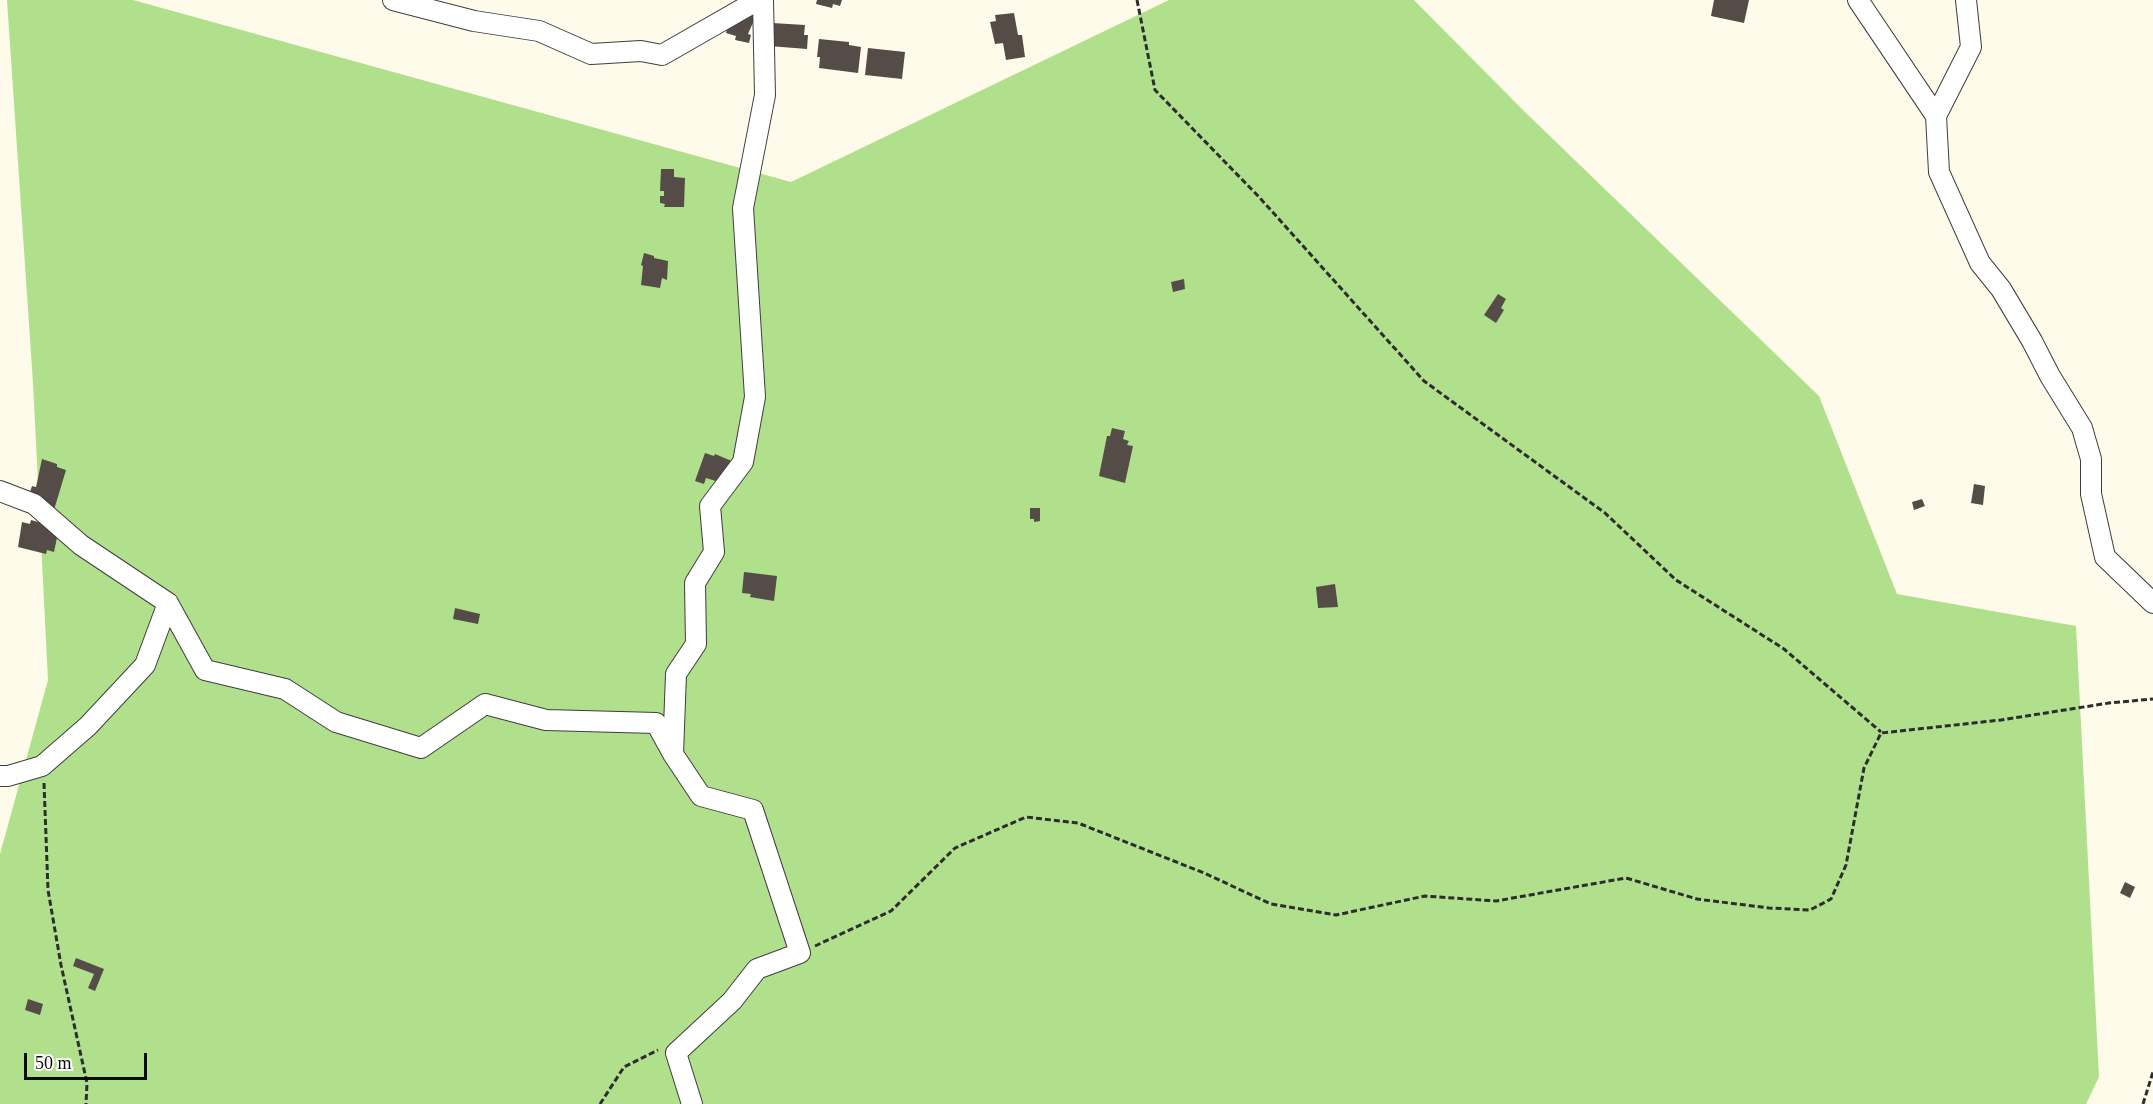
<!DOCTYPE html>
<html>
<head>
<meta charset="utf-8">
<style>
	body { margin:0 }
	#map { position:relative; width:2153px; height:1104px; overflow:hidden; background:#fffbea; font-family:Georgia,serif }
	canvas { display:block }
	.scale { position:absolute; left:24px; top:1053px; width:123px; height:27px; box-sizing:border-box; border:3px solid #0b0b0b; border-top:0; padding-left:8px; font-size:18px; line-height:21px; white-space:nowrap; color:#0b0b0b; -webkit-text-stroke:4px #fff; paint-order:stroke }
</style>
</head>
<body>
<div id="map">
<canvas width="2153" height="1104"></canvas>
<div class="scale">50 m</div>
</div>
<script>
const context = document.querySelector('canvas').getContext('2d');
context.lineJoin = 'round';
function paint(path, color) { context.fillStyle = color; context.fill(path, 'evenodd'); }
function stroke(path, color, width, dash) { context.strokeStyle = color; context.lineWidth = width; context.lineCap = dash ? 'butt' : 'round'; context.setLineDash(dash || []); context.stroke(path); }
const forest = new Path2D(`
	M7 0H133L791 182 1169 0H1414L1523 110 1819 396 1897 594 2076 626 2099 1077 2086 1104H0V854L48 680 33 383Z`);
const building = new Path2D(`
	M817 0H842L840 6 833 4 832 8 816 4Z
	M1714 0H1749L1744 23 1711 16Z
	M734 1 756 7 753 17 755 18 748 34 751 35 749 43 735 40 736 36 726 33Z
	M1014 13 1018 35H1022L1025 57 1006 60 1003 43 995 44 990 22 996 21 995 15Z
	M772 23 805 25 804 35H808L807 49 769 46Z
	M819 39 849 42V45L861 47 858 73 819 68 820 57H817Z
	M868 48 905 52 902 79 865 75Z
	M661 169H674V177L685 178 684 207H664L665 204 660 203V196H664V191H660Z
	M644 253 654 256V258L668 261 667 280 662 278 660 288 641 285 643 266 641 265Z
	M1184 279 1185 289 1173 292 1171 282Z
	M1498 294 1506 299 1501 308 1504 310 1496 323 1484 315Z
	M1112 428 1125 431 1123 439 1129 441 1127 445 1133 446 1125 483 1099 476 1107 436H1110Z
	M705 453 714 456 715 454 734 462 729 476 722 473 719 482 706 478 704 484 695 481Z
	M42 459 57 464V467L66 470 54 510 28 498 32 486 36 487Z
	M1974 484 1985 486 1983 505 1971 503Z
	M1922 499 1925 506 1914 510 1912 502Z
	M1030 508H1040V521L1034 522V519H1030Z
	M31 520 59 528 54 552 47 550 46 554 18 547 22 522 30 524Z
	M744 572 777 576 774 601 750 597 751 594 742 593Z
	M1335 584 1338 607 1318 608 1316 587Z
	M455 608 480 614 478 624 453 619Z
	M2125 882 2135 887 2130 898 2120 893Z
	M76 958 104 969 95 991 88 988 94 974 73 966Z
	M28 999 43 1004 40 1015 25 1010Z`);
const path = new Path2D(`
	M1137 0 1155 90 1260 198 1424 381 1605 513 1676 580 1784 649 1881 732
	M44 783 48 890 61 965 87 1083 86 1104
	M815 946 891 911 955 848 1026 817 1078 823 1204 873 1271 904 1336 915 1425 896 1496 901 1626 878 1697 899 1769 908 1810 910 1831 899 1846 865 1864 768 1881 733 2001 720 2109 703 2153 699
	M600 1104 624 1067 658 1050
	M2143 1104 2153 1072`);
const street = new Path2D(`
	M393 0 474 21 539 31 591 54 641 51 662 55 758 0
	M1858 0 1936 116
	M1966 0 1971 47 1936 116 1939 172 1980 263 2001 289 2032 341 2050 376 2082 428 2091 459V494L2105 557 2153 603
	M0 491 34 504 81 545 168 603 205 670 285 689 336 722 421 748 485 704 546 720 656 723 673 754
	M0 776H8L42 766 88 726 145 665 168 603
	M692 1104 676 1053 732 1001 757 969 800 953 753 810 701 796 673 754 676 674 696 644 695 583 714 552 710 506 743 462 755 397 743 208 765 95 763 0`);
paint(forest, '#b1e08d');
paint(building, '#554c47');
stroke(street, '#3e3e3e', 22);
stroke(path, '#2d2d2d', 3, [6, 3]);
stroke(street, '#fff', 20);
</script>
</body>
</html>
